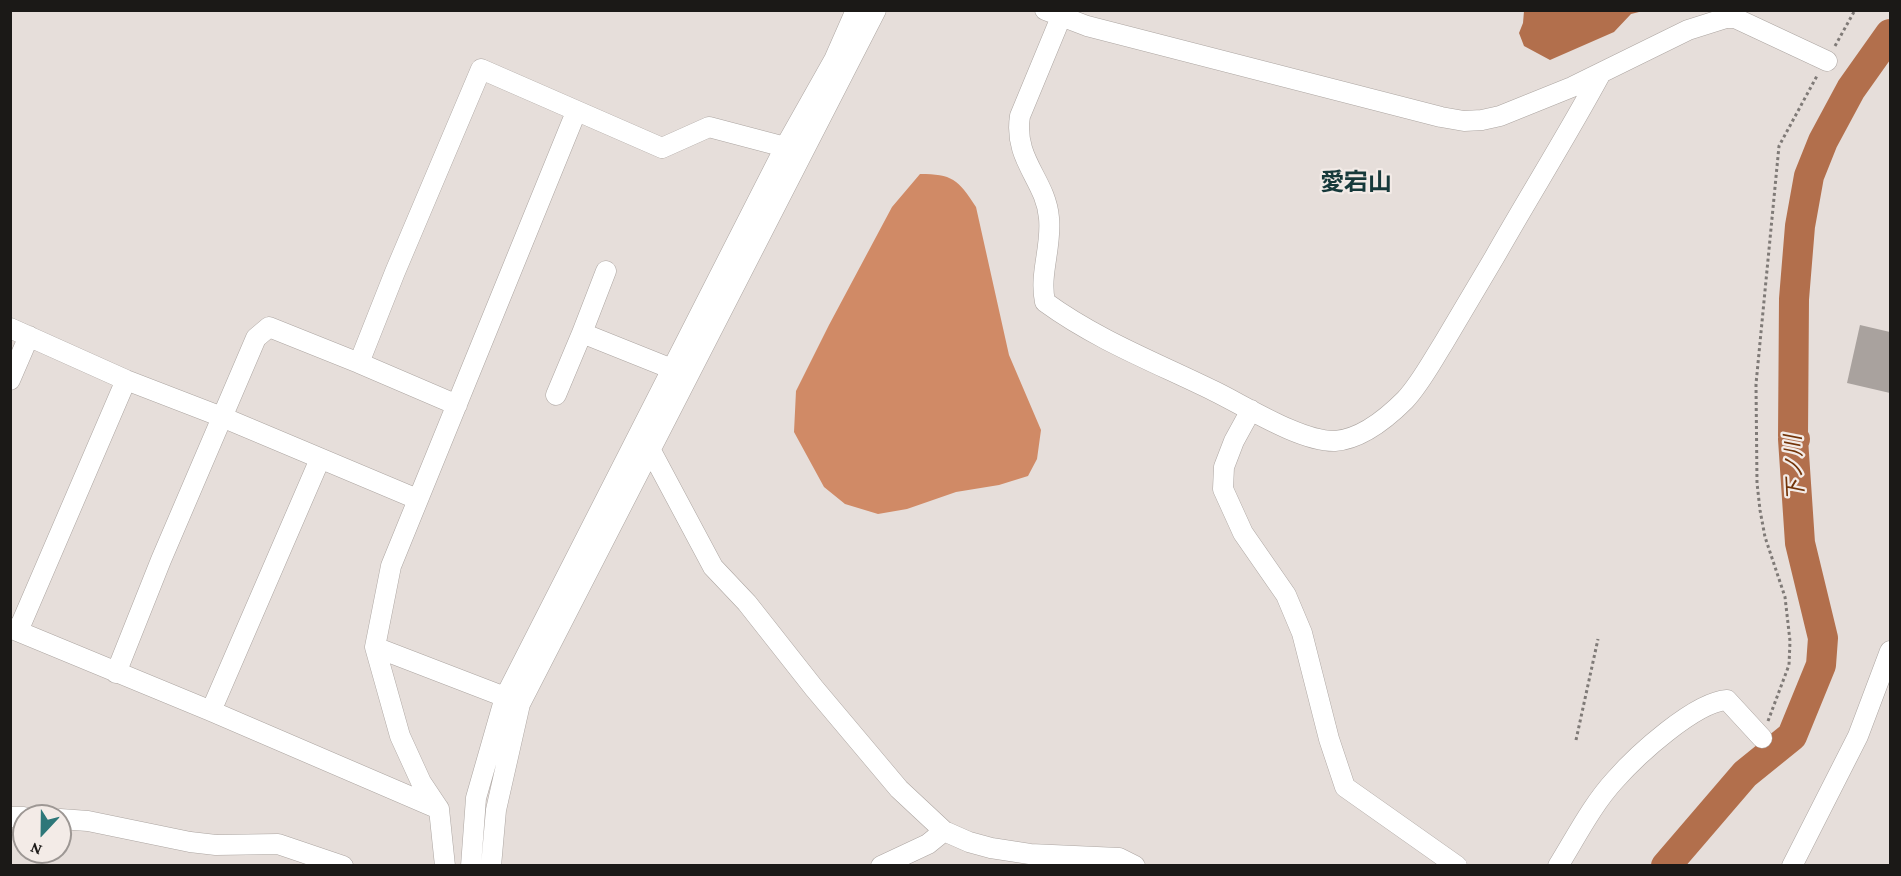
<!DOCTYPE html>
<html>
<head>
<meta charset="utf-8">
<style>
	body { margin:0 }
	#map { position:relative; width:1901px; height:876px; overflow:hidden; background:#e6deda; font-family:"Crimson Pro",serif }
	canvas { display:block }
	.frame { position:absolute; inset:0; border:12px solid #1b1917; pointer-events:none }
	.north { position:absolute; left:12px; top:804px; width:60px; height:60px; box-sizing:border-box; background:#f3ebe7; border:2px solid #9d9794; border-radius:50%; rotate:202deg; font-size:16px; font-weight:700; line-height:24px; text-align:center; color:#1b1917 }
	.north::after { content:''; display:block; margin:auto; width:21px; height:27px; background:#2d7779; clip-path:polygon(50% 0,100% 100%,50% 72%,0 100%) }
</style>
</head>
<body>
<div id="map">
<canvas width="1901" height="876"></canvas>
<div class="frame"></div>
<div class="north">N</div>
</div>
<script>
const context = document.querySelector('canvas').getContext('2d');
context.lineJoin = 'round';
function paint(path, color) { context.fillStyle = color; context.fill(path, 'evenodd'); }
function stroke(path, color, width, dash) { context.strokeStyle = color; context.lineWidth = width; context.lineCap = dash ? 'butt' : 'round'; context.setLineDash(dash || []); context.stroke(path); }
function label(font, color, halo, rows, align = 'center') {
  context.font = font + ' "Crimson Pro","Noto Sans JP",serif'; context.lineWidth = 4.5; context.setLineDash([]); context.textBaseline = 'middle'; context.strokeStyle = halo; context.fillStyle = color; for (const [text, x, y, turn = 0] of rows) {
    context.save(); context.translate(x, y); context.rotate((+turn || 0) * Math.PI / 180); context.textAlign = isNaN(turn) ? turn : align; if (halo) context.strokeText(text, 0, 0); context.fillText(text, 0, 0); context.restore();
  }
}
const forest = new Path2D(`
	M920 174C952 174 958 179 976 207L1009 355 1041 430 1037 459 1028 476 999 485 956 492 907 509 878 514 845 504 824 487 794 432 796 391 829 325 892 207Z`);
const water = new Path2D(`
	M1524 11V10L1643 11 1631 14 1614 32 1550 60 1524 46 1519 33 1523 23Z`);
const river = new Path2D(`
	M1666 866 1745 774 1792 736 1821 665 1823 638 1800 543 1793 439H1795L1793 436 1794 299 1800 226 1809 176 1823 141 1851 89 1890 34`);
const building = new Path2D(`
	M1860 325 1890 332V393L1847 383Z`);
const path = new Path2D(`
	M1835 46 1855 10
	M1768 721 1789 665 1790 641 1785 597 1765 537 1760 510 1757 483 1756 384 1779 146 1818 74
	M1576 740 1598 639`);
const minor = new Path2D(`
	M1045 10 1087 26 1441 117 1464 121 1482 120 1500 116 1572 87 1688 30 1726 18H1735L1827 61
	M1061 17 1020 116C1013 160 1046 180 1049 218 1052 247 1039 274 1045 302 1097 340 1157 363 1214 391 1245 406 1301 442 1335 441 1362 439 1387 418 1405 400 1420 384 1431 363 1443 344 1460 315 1477 287 1494 258 1529 196 1567 136 1601 73
	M606 271 582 333 672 369
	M10 328 126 380 222 417 417 499
	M359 363 395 272 481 69 662 148 709 127 785 147
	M10 380 29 336
	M556 395 582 333
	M1251 410 1234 441 1224 467 1223 489 1243 533 1286 595 1302 633 1329 739 1345 787 1457 866
	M644 444 650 449 713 567 747 603 814 688 899 789 944 831 969 842 991 848 1030 854 1119 858 1135 866
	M10 628 211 711 439 809
	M18 631 126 380
	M375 647 505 697
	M116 673 161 560 256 338 269 327 359 363 457 405
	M211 711 320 459
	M10 817H24
	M60 819 88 821 190 842 216 845 278 844 343 866
	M445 866 439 809 421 782 400 736 375 647 391 566 576 112
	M471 866 476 798 505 697 785 147 834 60 856 10
	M491 866 496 810 520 704 876 10
	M881 866 928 844 944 831
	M1558 866C1576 837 1592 805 1615 780 1637 755 1695 702 1727 700L1762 738
	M1792 866 1858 736 1890 651`);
const waterNames = [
	["下ノ川",1795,468,-93]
];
const quarterNames = [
	["愛宕山",1356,183]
];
paint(forest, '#d08a66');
paint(water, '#b26f4c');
stroke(river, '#b26f4c', 30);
paint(building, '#a9a29e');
stroke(minor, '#aca5a1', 21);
stroke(path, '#7f7a77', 3, [3, 3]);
stroke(minor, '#fff', 20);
label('italic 22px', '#723308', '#f3ebe7', waterNames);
label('bold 24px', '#16393a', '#f3ebe7', quarterNames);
</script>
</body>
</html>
